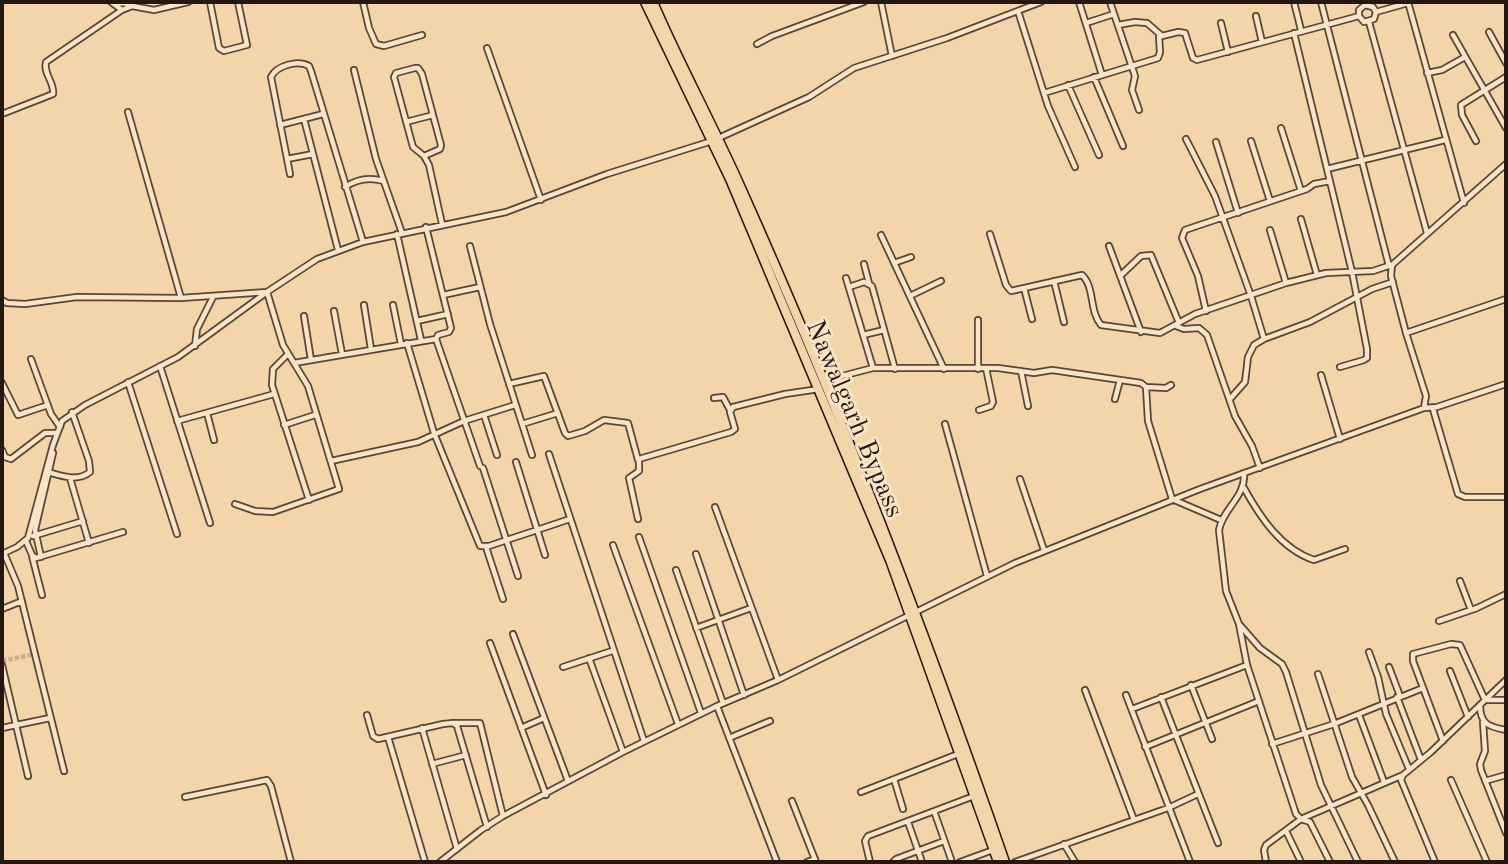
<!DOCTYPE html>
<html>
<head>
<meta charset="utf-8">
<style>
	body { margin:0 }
	#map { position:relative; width:1508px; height:864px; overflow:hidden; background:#f4d5a9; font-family:"Old Standard TT",serif }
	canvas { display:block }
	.frame { position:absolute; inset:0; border:4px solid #271711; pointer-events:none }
</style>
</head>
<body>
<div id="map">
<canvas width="1508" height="864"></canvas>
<div class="frame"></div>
</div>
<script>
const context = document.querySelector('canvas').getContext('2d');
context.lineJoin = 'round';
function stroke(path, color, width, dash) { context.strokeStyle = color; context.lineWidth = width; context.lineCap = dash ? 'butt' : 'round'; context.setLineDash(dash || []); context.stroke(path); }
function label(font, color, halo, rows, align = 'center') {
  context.font = font + ' "Old Standard TT",serif'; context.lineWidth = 6; context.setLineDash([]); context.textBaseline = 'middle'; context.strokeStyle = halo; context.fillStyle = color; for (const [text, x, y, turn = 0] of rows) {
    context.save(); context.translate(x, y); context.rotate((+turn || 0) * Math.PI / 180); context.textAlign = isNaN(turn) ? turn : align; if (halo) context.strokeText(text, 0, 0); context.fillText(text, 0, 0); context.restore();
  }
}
const minorTunnel = new Path2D(`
	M2 661 35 654`);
const minor = new Path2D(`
	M111 2 122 10
	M210 2 219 48 224 51 247 45 238 2
	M363 2 369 28 376 44 384 46 422 35
	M881 2 892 56
	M1079 2 1102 75
	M1110 2 1135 76 1132 90 1139 110
	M1294 2 1301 30
	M1321 2 1389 266
	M1408 2 1464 203
	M115 4 124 3 131 6
	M1018 11 1048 106 1075 167
	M1376 12 1408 3
	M1256 16 1262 42
	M1359 16V10L1365 5 1373 7 1376 12
	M1359 16 1364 22 1374 19 1376 12
	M1369 22 1427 233
	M1086 23 1114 14
	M1221 23 1228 52
	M1118 25 1135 22 1147 23 1162 36 1178 32 1185 33 1193 58 1197 60 1359 16
	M1489 32 1506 63
	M1294 33 1352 272 1367 349V358L1364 360 1340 367
	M1453 35 1506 128
	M757 44 772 36 864 2
	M487 48 541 200
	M354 70 376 159 402 233
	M1427 73 1442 70 1465 57
	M1094 77 1123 146
	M1068 85 1099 155
	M1044 93 1158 58 1160 52 1159 36
	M128 112 181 298
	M2 114 53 94C55 83 43 74 46 62L122 10 132 6 154 10 188 2
	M304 119 338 250
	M406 122 433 115
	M280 125 323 114
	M1281 128 1301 191
	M1186 139 1215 196 1251 296 1264 339
	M1251 141 1270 201
	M1476 141 1462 115 1461 105 1506 77
	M1216 142 1238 213
	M424 156 440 149 441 145 422 74 418 68H415L396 73 394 77 413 147 424 156 429 165 442 224
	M287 159 313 154
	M1327 169 1445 140
	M290 174 271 77C277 65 298 60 309 66L311 71 363 242
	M345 187C357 179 370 177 383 181
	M1301 219 1317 275
	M426 227 451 328 449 332 438 335 436 339
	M1270 230 1286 283
	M397 234 421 340
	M990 234 1006 285 1011 291 1082 275C1095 287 1089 311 1101 325L1160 333 1195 314 1286 283 1326 273 1373 271 1391 265
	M881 235 944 369
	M470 246 490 324 532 455
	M1109 246 1141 332
	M894 263 911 257
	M864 264 869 283
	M1120 276 1141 256 1151 255 1179 323
	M846 278 873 368
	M1054 281 1064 322
	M849 287 864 282 872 286 895 369
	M1024 288 1032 319
	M443 295 480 287
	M910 296 941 281
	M2 300 7 303 25 304 77 297 181 298 267 292 283 345 308 386 339 489 273 512 255 511 235 504
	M364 305 371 349
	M393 305 401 344
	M334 311 342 354
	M1206 311 1198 276 1182 238 1185 230 1307 189 1314 184 1330 181
	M304 316 311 360
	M978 320V369
	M417 321 448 314
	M1176 326 1184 329 1199 328 1207 335 1235 416 1252 446 1260 468
	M1406 333 1506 299
	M863 335 884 330
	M407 343 434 433 480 546H489L570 519
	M195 346 197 329 213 297
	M287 355 273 369 272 385 309 500
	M31 359 51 414 60 427
	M294 363 436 339 480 466
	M160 366 210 523
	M1021 371 1028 406
	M1321 375 1340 439
	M128 382 177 534
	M2 383 18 415 48 405
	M509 384 544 376 565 433 568 436 585 431 604 420 628 423 638 460
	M826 385 838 377 873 368H998L1034 373 1052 370 1141 383 1146 387 1148 421 1172 499 1221 520
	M1146 387 1166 388 1171 385
	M714 398 723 397 730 410
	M1115 399 1120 380
	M1230 399 1245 382 1248 357 1254 345 1264 339 1310 322 1372 289 1393 282
	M1424 408 1437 407 1506 384
	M1433 409 1458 494 1465 497H1506
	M979 410 991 406 993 402 986 368
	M207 413 214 440
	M484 415 497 455
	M177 421 274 394
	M522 424 558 413
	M945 424 987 576
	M284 425 315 415
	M2 450 5 457 11 459 45 433H56
	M549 454 644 741
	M331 461 418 442 464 421 515 405
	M516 462 545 555
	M483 468 518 576
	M48 472C62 476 78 482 90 472L89 461 72 412
	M1244 473C1246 497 1223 508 1219 530L1226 591 1239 624 1247 665 1296 814 1301 819 1310 822 1330 862
	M70 478 89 543
	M1020 479 1044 550
	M1244 488C1260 517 1281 549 1314 560L1345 549
	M715 507 778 680
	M638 519 629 478 639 471V459L731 432 735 429 730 412 733 407 785 394 819 389
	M33 536 83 521
	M639 537 701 713
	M26 541 32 555 36 558 123 532
	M613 545 678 724
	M486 547 503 599
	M4 553 18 586 64 771
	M2 554 17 547 28 538 53 445 62 421 85 405 178 357 267 292 317 259 363 242 506 212 607 174 712 141 809 97 854 68 947 38 1041 2
	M696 554 744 695
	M32 556 42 595
	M41 557 35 530 53 453
	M676 570 723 703
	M1460 581 1471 610
	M2 609 22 601
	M1439 621 1477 608 1506 594
	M1239 624 1260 648 1282 664 1286 672 1321 785 1358 862
	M696 628 751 608
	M513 634 568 781
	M490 643 546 795
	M1369 652 1378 677 1386 714 1409 769
	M589 658 623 752
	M2 665 28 776
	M563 667 612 651
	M1389 667 1400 696
	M1450 671 1468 717
	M1318 674 1352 777 1368 805 1395 862
	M1191 685 1212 739
	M1085 690 1134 820
	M1126 695 1190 862
	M1161 697 1218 843
	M1397 697 1421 760
	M1480 705C1480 724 1489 727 1506 730
	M717 706 777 862
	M1132 709 1247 665
	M367 715 373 736 378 739 443 724 453 723 457 726 487 827
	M1359 715 1384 782
	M1483 722 1485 751 1480 764 1481 770 1506 833
	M454 723H480L503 816
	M2 728 50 718
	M422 728 457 849
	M521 728 544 718
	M388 737 425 862
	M729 738 770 721
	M1443 741 1413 661V654L1451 644 1460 645 1485 700H1506
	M1272 744 1334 724 1423 688
	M1145 747 1259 701
	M432 764 466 755
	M894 779 903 809
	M1451 780 1487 862
	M1485 781 1506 775
	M861 792 958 754
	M185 797 267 780 271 786 291 862
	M792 801 816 862
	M934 811 952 862
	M908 822 922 862
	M1286 831 1301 862
	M1064 844 1075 862
	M440 862 481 830 503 816 623 752 717 706 778 680 1015 563 1200 489 1424 408 1426 396 1406 333 1391 276 1392 265 1506 164
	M807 862 815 859
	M870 862 865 841 868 836 974 796
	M893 862 896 859 944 841
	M960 862 993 850
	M1015 862 1168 808 1198 794
	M1266 862 1264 850 1266 845 1301 819 1403 775
	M1435 862 1401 780 1403 775 1431 752 1506 680`);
const primary = new Path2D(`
	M645 2 730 179 890 560 998 862
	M653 2C680 65 713 125 741 188 840 408 926 634 1005 862`);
const streetNames = [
	["Nawalgarh Bypass",854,419,67]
];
stroke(minorTunnel, '#cbaf8b', 4.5, [4.5, 2]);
stroke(minor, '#5a4637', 8);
stroke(primary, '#271711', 11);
stroke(minor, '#f8e4c7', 4.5);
stroke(primary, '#f4d5a9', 8);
label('26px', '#271711', '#f8e4c7', streetNames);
</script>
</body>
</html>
